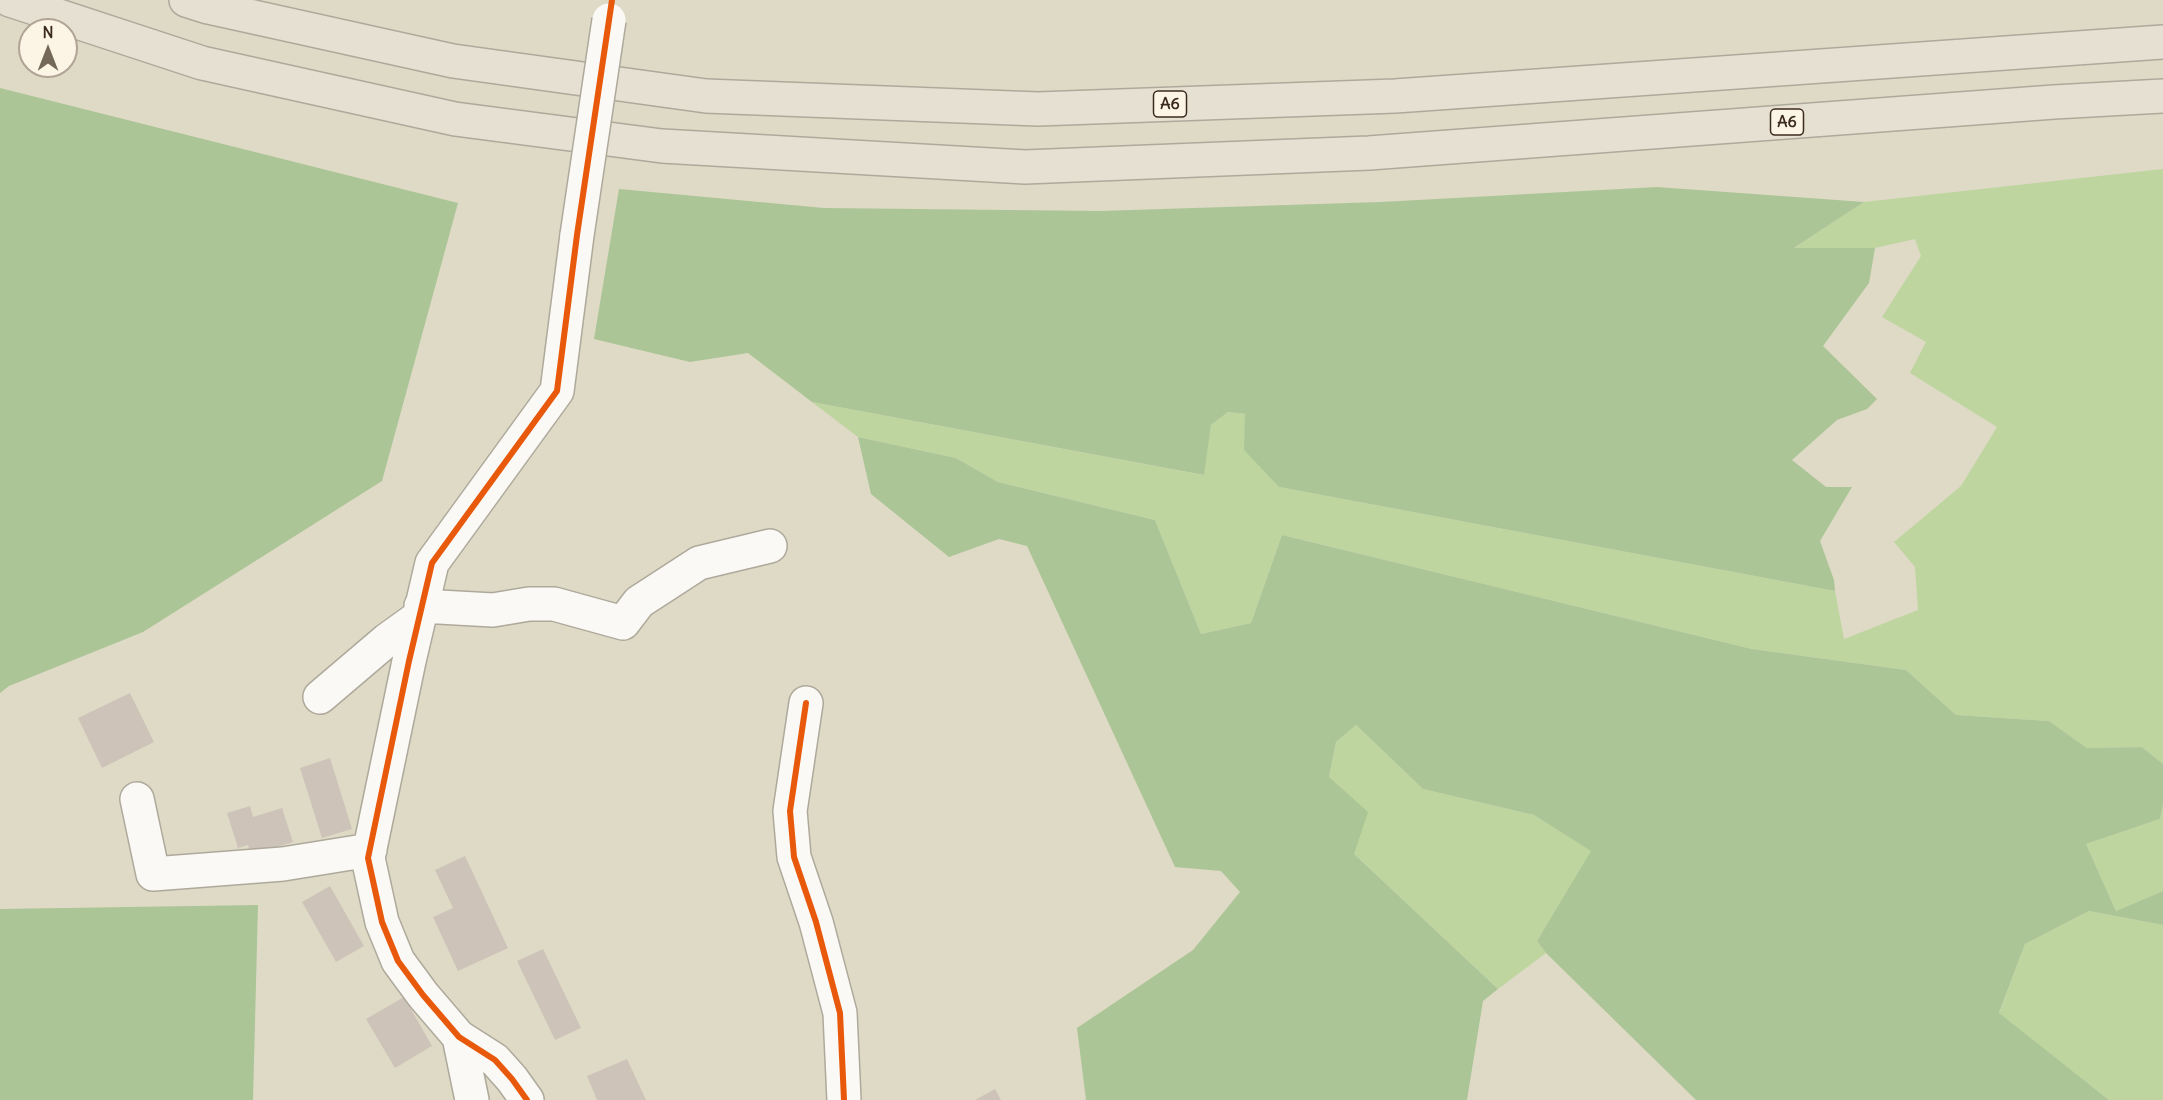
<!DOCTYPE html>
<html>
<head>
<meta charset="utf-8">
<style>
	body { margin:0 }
	#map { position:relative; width:2163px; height:1100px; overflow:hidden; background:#dedac6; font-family:Delius,sans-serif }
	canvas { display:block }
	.north { position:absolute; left:18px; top:18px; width:60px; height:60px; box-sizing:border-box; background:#fcf5e5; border:2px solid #afa495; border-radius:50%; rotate:0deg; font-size:16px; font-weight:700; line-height:24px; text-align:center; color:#3b2a1e }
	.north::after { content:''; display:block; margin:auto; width:21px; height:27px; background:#746859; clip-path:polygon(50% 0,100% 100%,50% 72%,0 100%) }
</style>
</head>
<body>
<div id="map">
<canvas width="2163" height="1100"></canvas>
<div class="north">N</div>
</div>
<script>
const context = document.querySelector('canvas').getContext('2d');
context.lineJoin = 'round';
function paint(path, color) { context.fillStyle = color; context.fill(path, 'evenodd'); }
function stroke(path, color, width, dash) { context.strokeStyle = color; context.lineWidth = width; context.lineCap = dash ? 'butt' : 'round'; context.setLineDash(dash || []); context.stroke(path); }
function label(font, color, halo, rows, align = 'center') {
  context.font = font + ' Delius,sans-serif'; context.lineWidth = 4.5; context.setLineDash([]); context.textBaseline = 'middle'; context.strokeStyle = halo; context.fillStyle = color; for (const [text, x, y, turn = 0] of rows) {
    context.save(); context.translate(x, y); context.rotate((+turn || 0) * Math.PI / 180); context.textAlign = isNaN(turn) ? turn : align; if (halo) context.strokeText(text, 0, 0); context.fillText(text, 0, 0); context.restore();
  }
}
const green = new Path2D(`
	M2163 169V764L2142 747 2087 748 2049 721 1956 715 1906 670 1752 649 1282 535 1251 623 1201 634 1155 520 998 482 956 458 858 437 812 402 1203 475 1211 425 1228 412 1245 414 1279 487 1835 591 1844 639 1918 610 1915 567 1894 542 1961 486 1997 427 1910 373 1926 342 1882 317 1921 256 1915 239 1875 248 1793 249 1864 202Z
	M1356 725 1423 789 1534 815 1592 851 1537 941 1546 953 1498 989 1354 854 1329 777 1336 742Z
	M2163 805V891L2116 911 2086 844 2160 819Z
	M2089 911 2163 925V1100H2109L1999 1014 2025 944Z`);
const forest = new Path2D(`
	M0 88 458 203 382 481 143 632 9 686 0 693Z
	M1657 187 1864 202 1794 248H1875L1869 283 1823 346 1877 399 1867 409 1837 420 1792 460 1826 487H1852L1820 541 1834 580 1835 591 1279 487 1244 450 1245 414 1228 412 1211 425 1204 475 812 402 748 353 690 362 594 339 619 189 824 208 1100 211 1381 202Z
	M858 437 956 458 998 482 1155 520 1201 634 1251 623 1282 535 1752 649 1906 670 1956 715 2049 721 2087 748 2142 747 2163 764V805L2160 819 2086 844 2116 911 2163 891V925L2089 911 2025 944 1999 1013 2109 1100H1696L1546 953 1537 941 1591 851 1534 815 1423 789 1356 725 1336 742 1329 777 1368 812 1354 854 1498 989 1483 1001 1467 1100H1086L1077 1028 1193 950 1240 892 1221 871 1175 867 1027 546 999 539 949 557 871 494Z
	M258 905 253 1100H0V909Z`);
const building = new Path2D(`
	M130 693 154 742 102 768 78 718Z
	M330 758 352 829 322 838 300 768Z
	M250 806 253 817 282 808 293 842 251 855 248 845 238 848 227 813Z
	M465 856 508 948 458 971 433 917 453 908 435 870Z
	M330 886 364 946 336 962 302 902Z
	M543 949 581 1028 555 1040 517 961Z
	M404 997 432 1046 395 1068 366 1019Z
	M627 1059 646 1100H597L587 1076Z
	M995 1089 1001 1100H975Z`);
const minor = new Path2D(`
	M421 606 493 610 529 604H554L623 623 639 602 699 563 770 546
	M320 697 387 640 419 617
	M806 703 790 811 794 857 816 922 840 1013 844 1100
	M137 799 153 874 283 864 370 850
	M459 1037 472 1100
	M527 1100 512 1079 495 1060 459 1037 423 995 398 961 382 922 368 858 409 661 432 563 557 391 577 235`);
const highway = new Path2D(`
	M10 0 202 63 455 119 662 146 1025 167 1369 153 2054 102 2163 96
	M186 0 208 7 453 61 706 96 1038 109 1395 96 2163 42`);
const minorBridge = new Path2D(`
	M577 235 609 20`);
const cycleway = new Path2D(`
	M806 703 790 811 794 857 816 922 840 1013 844 1100
	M527 1100 512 1079 495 1060 459 1037 423 995 398 961 382 922 368 858 409 661 432 563 557 391 577 235 612 0`);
const shields = [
	[1170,104,33],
	[1787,122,33]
];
const shieldNames = [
	["A6",1170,104],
	["A6",1787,122]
];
paint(green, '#bed59f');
paint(forest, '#acc596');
paint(building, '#cec3b8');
stroke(minor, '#aea99b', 36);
stroke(highway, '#aea99b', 36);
stroke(minor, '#faf9f6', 33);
stroke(highway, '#e6e0d3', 33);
stroke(minorBridge, '#aea99b', 36, []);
stroke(minorBridge, '#faf9f6', 33);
stroke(cycleway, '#e8590c', 6);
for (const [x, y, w] of shields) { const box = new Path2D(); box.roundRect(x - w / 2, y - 13, w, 26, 4.5); context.fillStyle = '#fcf5e5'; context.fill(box); stroke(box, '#3b2a1e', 1.5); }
label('bold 16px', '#3b2a1e', null, shieldNames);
</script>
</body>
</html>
